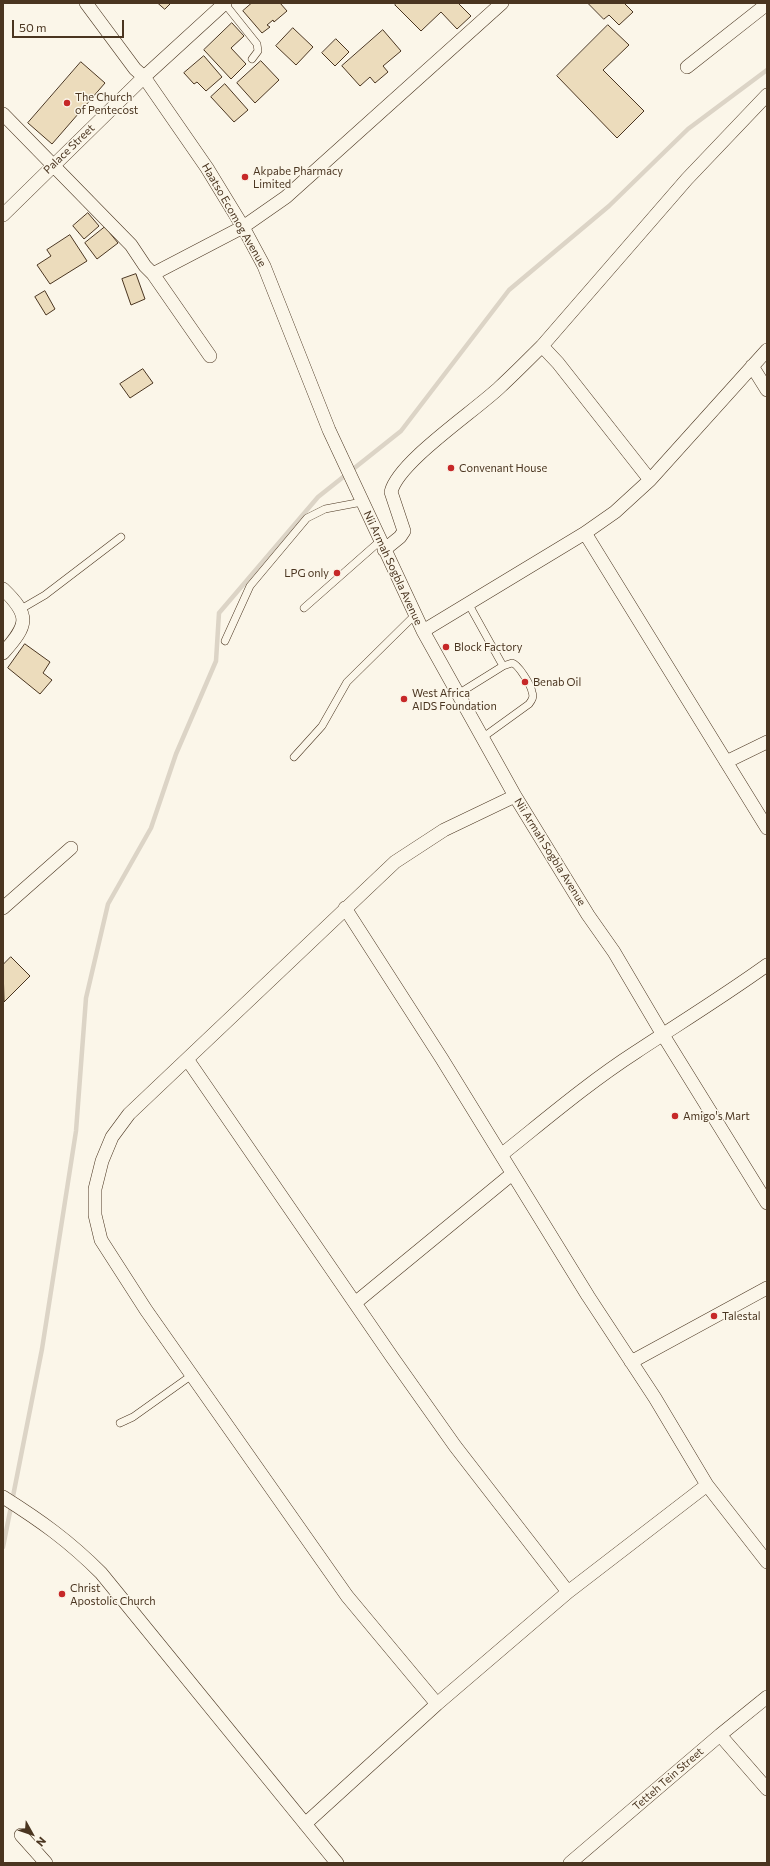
<!DOCTYPE html>
<html>
<head>
<meta charset="utf-8">
<style>
	body { margin:0 }
	#map { position:relative; width:770px; height:1866px; overflow:hidden; background:#fbf6e9; font-family:Commissioner,sans-serif }
	canvas { display:block }
	.frame { position:absolute; inset:0; border:4px solid #4a3520; pointer-events:none }
	.north { position:absolute; left:12px; top:1814px; width:40px; height:40px; -webkit-text-stroke:3px #fbf6e9; paint-order:stroke; rotate:130deg; font-size:11px; font-weight:700; line-height:16px; text-align:center; color:#4a3520 }
	.north::after { content:''; display:block; margin:auto; width:14px; height:18px; background:#4a3520; clip-path:polygon(50% 0,100% 100%,50% 72%,0 100%) }
	.scale { position:absolute; left:12px; top:20px; width:112px; height:18px; box-sizing:border-box; border:2px solid #4a3520; border-top:0; padding-left:5px; font-size:12px; line-height:14px; white-space:nowrap; color:#4a3520; -webkit-text-stroke:3px #fbf6e9; paint-order:stroke }
</style>
</head>
<body>
<div id="map">
<canvas width="770" height="1866"></canvas>
<div class="frame"></div>
<div class="north">N</div>
<div class="scale">50 m</div>
</div>
<script>
const context = document.querySelector('canvas').getContext('2d');
context.lineJoin = 'round';
function stroke(path, color, width, dash) { context.strokeStyle = color; context.lineWidth = width; context.lineCap = dash ? 'butt' : 'round'; context.setLineDash(dash || []); context.stroke(path); }
function paint(path, color) { context.fillStyle = color; context.fill(path, 'evenodd'); }
function label(font, color, halo, rows, align = 'center') {
  context.font = font + ' Commissioner,sans-serif'; context.lineWidth = 3; context.setLineDash([]); context.textBaseline = 'middle'; context.strokeStyle = halo; context.fillStyle = color; for (const [text, x, y, turn = 0] of rows) {
    context.save(); context.translate(x, y); context.rotate((+turn || 0) * Math.PI / 180); context.textAlign = isNaN(turn) ? turn : align; if (halo) context.strokeText(text, 0, 0); context.fillText(text, 0, 0); context.restore();
  }
}
const stream = new Path2D(`
	M3 1547 42 1349 76 1131 86 998 108 904 151 828 176 754 216 661 219 613 318 497 401 431 509 290 609 206 688 129 767 70`);
const building = new Path2D(`
	M158 3H171L165 9Z
	M252 3H280L287 11 274 22 273 20 267 25 270 27 262 33 243 11Z
	M397 3H458L471 16 457 29 441 12 421 31 395 5Z
	M588 3H624L633 12 619 25 609 15 604 19Z
	M232 23 244 36 231 48 246 64 231 79 204 50Z
	M608 25 629 45 603 70 644 111 617 138 557 76Z
	M293 28 313 47 296 65 276 46Z
	M383 30 401 51 383 66 388 72 375 83 370 77 360 86 342 66Z
	M336 39 349 52 335 66 322 53Z
	M204 56 222 77 206 91 197 82 194 84 184 73Z
	M261 61 279 80 255 103 237 83Z
	M81 62 105 83 52 144 28 123Z
	M225 84 248 110 234 122 211 97Z
	M88 213 99 226 84 239 73 226Z
	M105 227 118 243 97 259 85 243Z
	M70 235 87 261 50 284 37 265 51 256 47 250Z
	M136 274 145 299 131 305 122 279Z
	M45 291 55 309 46 315 35 297Z
	M143 369 153 383 130 398 120 384Z
	M25 644 50 662 43 673 52 680 40 694 8 668Z
	M11 957 30 976 4 1002 3 965Z`);
const lane = new Path2D(`
	M225 4 257 44 258 51 252 59
	M468 603 503 666
	M304 608 380 541
	M21 609 45 595 121 537
	M225 641 250 586 307 518 325 509 362 502
	M458 694 503 666 512 663C518 664 531 685 532 692 534 697 532 700 529 704L482 738
	M294 757 322 726 347 682 415 615
	M120 1423 133 1417 192 1375`);
const street = new Path2D(`
	M86 3 135 69 144 77 207 168 243 227 264 266 329 430 423 631 515 796 588 915 614 952 663 1035 767 1203
	M687 67 767 4
	M3 114 131 245 145 266 153 274 210 356
	M3 215 144 77 225 3
	M153 274 243 227 286 197 502 3
	M752 366 767 390
	M650 480 558 363 542 346 687 179 767 95
	M585 533 767 828
	M384 550 400 537 404 531 391 492C398 462 475 411 500 387 514 374 528 360 542 346
	M3 589C31 616 28 625 3 653
	M423 631 585 533 615 512 650 480 767 350
	M726 762 767 742
	M3 908 71 848
	M345 908 442 1059 588 1296 655 1398 707 1485 767 1562
	M187 1059 392 1357 455 1446 568 1592
	M501 1155C545 1120 588 1083 636 1052 680 1023 724 996 767 965
	M355 1303 512 1174
	M631 1362 767 1288
	M3 1497C41 1521 69 1541 101 1573L337 1863
	M437 1704 347 1596 146 1310 101 1240 95 1215V1189L102 1161 112 1137 129 1114 395 862 444 830 515 796
	M720 1735 767 1789
	M305 1824 437 1704 568 1592 707 1485
	M21 1835 46 1863
	M570 1863 720 1735 767 1697`);
const markers = [
	[67,103,4,"#c62828"],
	[245,177,4,"#c62828"],
	[451,468,4,"#c62828"],
	[337,573,4,"#c62828"],
	[446,647,4,"#c62828"],
	[525,682,4,"#c62828"],
	[404,699,4,"#c62828"],
	[675,1116,4,"#c62828"],
	[714,1316,4,"#c62828"],
	[62,1594,4,"#c62828"]
];
const poiNames = [
	["The Church",75,97],
	["of Pentecost",75,110],
	["Akpabe Pharmacy",253,171],
	["Limited",253,184],
	["Convenant House",459,468],
	["LPG only",329,573,"right"],
	["Block Factory",454,647],
	["Benab Oil",533,682],
	["West Africa",412,693],
	["AIDS Foundation",412,706],
	["Amigo's Mart",683,1116],
	["Talestal",722,1316],
	["Christ",70,1588],
	["Apostolic Church",70,1601]
];
const streetNames = [
	["Palace Street",69,149,-44],
	["Haatso Ecomog Avenue",234,215,60],
	["Nii Armah Sogbla Avenue",393,568,65],
	["Nii Armah Sogbla Avenue",550,852,58],
	["Tetteh Tein Street",668,1779,-41]
];
stroke(stream, '#dcd4c6', 4.5);
paint(building, '#ecdcbc');
stroke(building, '#4a3520', 1);
stroke(lane, '#4a3520', 8);
stroke(street, '#4a3520', 14);
stroke(lane, '#fbf6e9', 7);
stroke(street, '#fbf6e9', 13);
for (const [x, y, r, color] of markers) { const dot = new Path2D(); dot.arc(x, y, r, 0, 2 * Math.PI); context.fillStyle = color; context.fill(dot); stroke(dot, '#fbf6e9', 1.5); }
label('11px', '#4a3520', '#fbf6e9', poiNames, 'left');
label('11px', '#4a3520', '#fbf6e9', streetNames);
</script>
</body>
</html>
